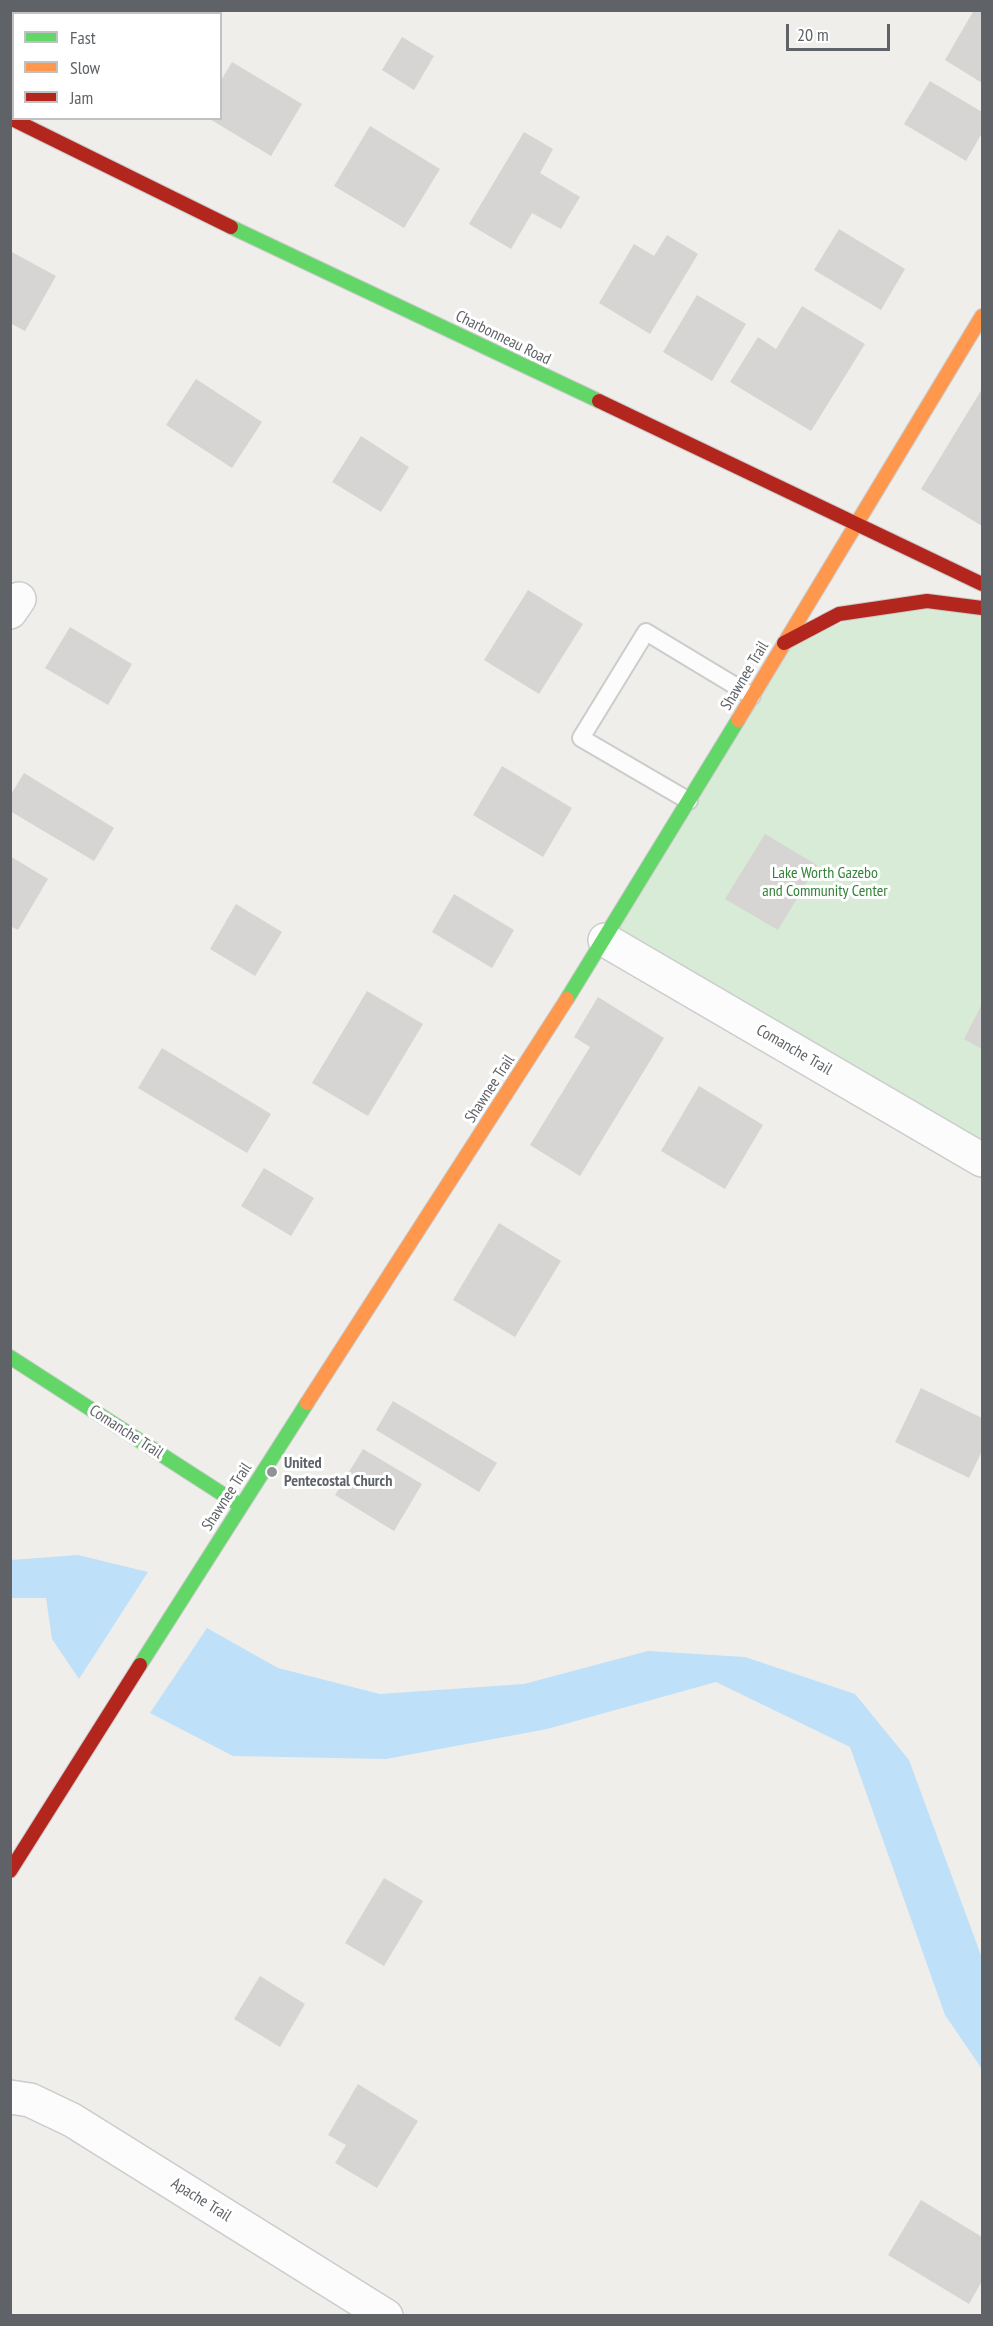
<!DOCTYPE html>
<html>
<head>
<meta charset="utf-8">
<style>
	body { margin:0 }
	#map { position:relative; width:993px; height:2326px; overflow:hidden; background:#efeeea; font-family:"PT Sans Narrow",sans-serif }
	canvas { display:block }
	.frame { position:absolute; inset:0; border:12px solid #5f6368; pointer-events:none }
	.legend { position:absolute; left:12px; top:12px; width:210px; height:108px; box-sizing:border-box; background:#fff; border:2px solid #bfc1c3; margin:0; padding:8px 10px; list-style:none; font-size:18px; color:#5f6368 }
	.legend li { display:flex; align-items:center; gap:12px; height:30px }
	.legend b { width:30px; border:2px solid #bfc1c3 }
	.scale { position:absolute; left:786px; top:24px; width:104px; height:27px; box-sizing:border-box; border:3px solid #5f6368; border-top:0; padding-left:8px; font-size:18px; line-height:21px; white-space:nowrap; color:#5f6368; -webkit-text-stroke:4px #fff; paint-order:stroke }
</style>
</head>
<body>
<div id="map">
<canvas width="993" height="2326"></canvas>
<div class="frame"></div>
<ul class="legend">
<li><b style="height:8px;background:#63d668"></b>Fast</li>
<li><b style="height:8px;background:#ff974d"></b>Slow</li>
<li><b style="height:8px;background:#b3261e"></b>Jam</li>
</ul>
<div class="scale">20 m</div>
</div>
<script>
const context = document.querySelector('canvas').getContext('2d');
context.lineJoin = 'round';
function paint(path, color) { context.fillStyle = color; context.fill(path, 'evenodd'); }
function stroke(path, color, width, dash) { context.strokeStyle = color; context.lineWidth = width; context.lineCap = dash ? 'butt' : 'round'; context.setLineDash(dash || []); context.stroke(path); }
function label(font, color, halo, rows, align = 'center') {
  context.font = font + ' "PT Sans Narrow",sans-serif'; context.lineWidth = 6; context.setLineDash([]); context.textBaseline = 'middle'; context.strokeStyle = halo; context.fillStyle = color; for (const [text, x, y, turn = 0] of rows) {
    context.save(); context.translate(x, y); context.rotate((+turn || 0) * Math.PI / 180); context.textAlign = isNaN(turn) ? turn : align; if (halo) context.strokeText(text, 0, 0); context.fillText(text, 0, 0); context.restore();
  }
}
const green = new Path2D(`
	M883 608 982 609V1159L605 940 784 643Z`);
const water = new Path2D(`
	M78 1555 148 1572 79 1679 52 1639 46 1598H10L11 1560Z
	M207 1628 278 1668 380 1694 524 1684 648 1651 745 1657 855 1694 909 1760 982 1958V2069L945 2015 850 1747 716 1682 547 1729 386 1759 233 1756 150 1713Z`);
const building = new Path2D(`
	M60 10H153L158 14H59Z
	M974 10H982V83L945 60Z
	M402 37 434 56 414 90 382 70Z
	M232 62 302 104 271 156 208 118H220V82Z
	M930 81 982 112V133L966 161 904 124Z
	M370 126 440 169 404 228 334 186Z
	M524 132 553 149 540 173 580 197 561 229 532 213 511 249 469 224Z
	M839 229 905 269 881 310 814 270Z
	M667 235 698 254 650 334 599 303 634 244 654 256Z
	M10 251 56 276 25 331 10 323Z
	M697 295 746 324 712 381 663 352Z
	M802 306 865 344 811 431 730 382 758 337 776 349Z
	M196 379 262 422 232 468 166 425Z
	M982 389V526L921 489Z
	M361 436 409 467 381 512 332 482Z
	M528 590 583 624 539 694 484 660Z
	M70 627 132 664 108 705 45 668Z
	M502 766 572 808 543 857 473 815Z
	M24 773 114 828 94 861 10 811V796Z
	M765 834 817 865 778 930 725 899Z
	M10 856 48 879 18 930 10 926Z
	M454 894 514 930 492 968 432 932Z
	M236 904 282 932 255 976 210 949Z
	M367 991 423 1024 368 1116 312 1083Z
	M598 997 664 1038 580 1176 530 1145 590 1047 574 1037Z
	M982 1004V1049L964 1039Z
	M162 1048 271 1114 247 1153 138 1088Z
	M699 1086 763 1125 725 1189 661 1151Z
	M264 1168 314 1198 291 1236 241 1206Z
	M499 1223 561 1261 515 1337 453 1300Z
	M921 1388 982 1418V1451L969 1478 895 1442Z
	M393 1401 497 1463 479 1492 376 1430Z
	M363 1449 422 1484 394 1531 335 1495Z
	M384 1878 423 1901 384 1966 345 1943Z
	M260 1976 305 2004 280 2047 234 2019Z
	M358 2084 418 2121 377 2188 335 2163 346 2145 328 2135Z
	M921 2200 982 2237V2281L969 2304 888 2255Z`);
const lane = new Path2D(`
	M689 801 581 738 646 632 752 696`);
const street = new Path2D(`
	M10 612 19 599
	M605 940 982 1160
	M10 2097 30 2100 72 2120 386 2316`);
const fast = new Path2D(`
	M231 227 599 401
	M567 999 738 720
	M10 1357 241 1506
	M140 1665 307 1403`);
const slow = new Path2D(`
	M738 720 982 316
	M307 1403 567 999`);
const jam = new Path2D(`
	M10 118 231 227
	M599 401 982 584
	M784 643 839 614 927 601 982 608
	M10 1871 140 1665`);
const markers = [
	[272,1472,6,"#919496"]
];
const streetNames = [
	["Charbonneau Road",503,338,26],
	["Shawnee Trail",745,676,-59],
	["Comanche Trail",794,1050,30],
	["Shawnee Trail",490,1089,-57],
	["Comanche Trail",126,1432,33],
	["Shawnee Trail",227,1497,-57],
	["Apache Trail",201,2200,32]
];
const parkNames = [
	["Lake Worth Gazebo",825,873],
	["and Community Center",825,891]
];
const poiNames = [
	["United",284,1463],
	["Pentecostal Church",284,1481]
];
paint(green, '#d8ebd6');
paint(water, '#bfe0f9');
paint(building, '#d6d5d3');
stroke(lane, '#cbcccc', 20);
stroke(street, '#cbcccc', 36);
stroke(fast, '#cacacb', 16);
stroke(slow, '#cacacb', 16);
stroke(jam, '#cacacb', 16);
stroke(lane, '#fdfcfc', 16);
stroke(street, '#fdfcfc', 33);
stroke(fast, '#63d668', 14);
stroke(slow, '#ff974d', 14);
stroke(jam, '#b3261e', 14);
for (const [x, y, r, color] of markers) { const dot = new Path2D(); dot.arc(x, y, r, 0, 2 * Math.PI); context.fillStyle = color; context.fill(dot); stroke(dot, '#fff', 2); }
label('16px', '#5f6368', '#fff', streetNames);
label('16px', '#348238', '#fff', parkNames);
label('bold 16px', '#5f6368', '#fff', poiNames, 'left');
</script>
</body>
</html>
